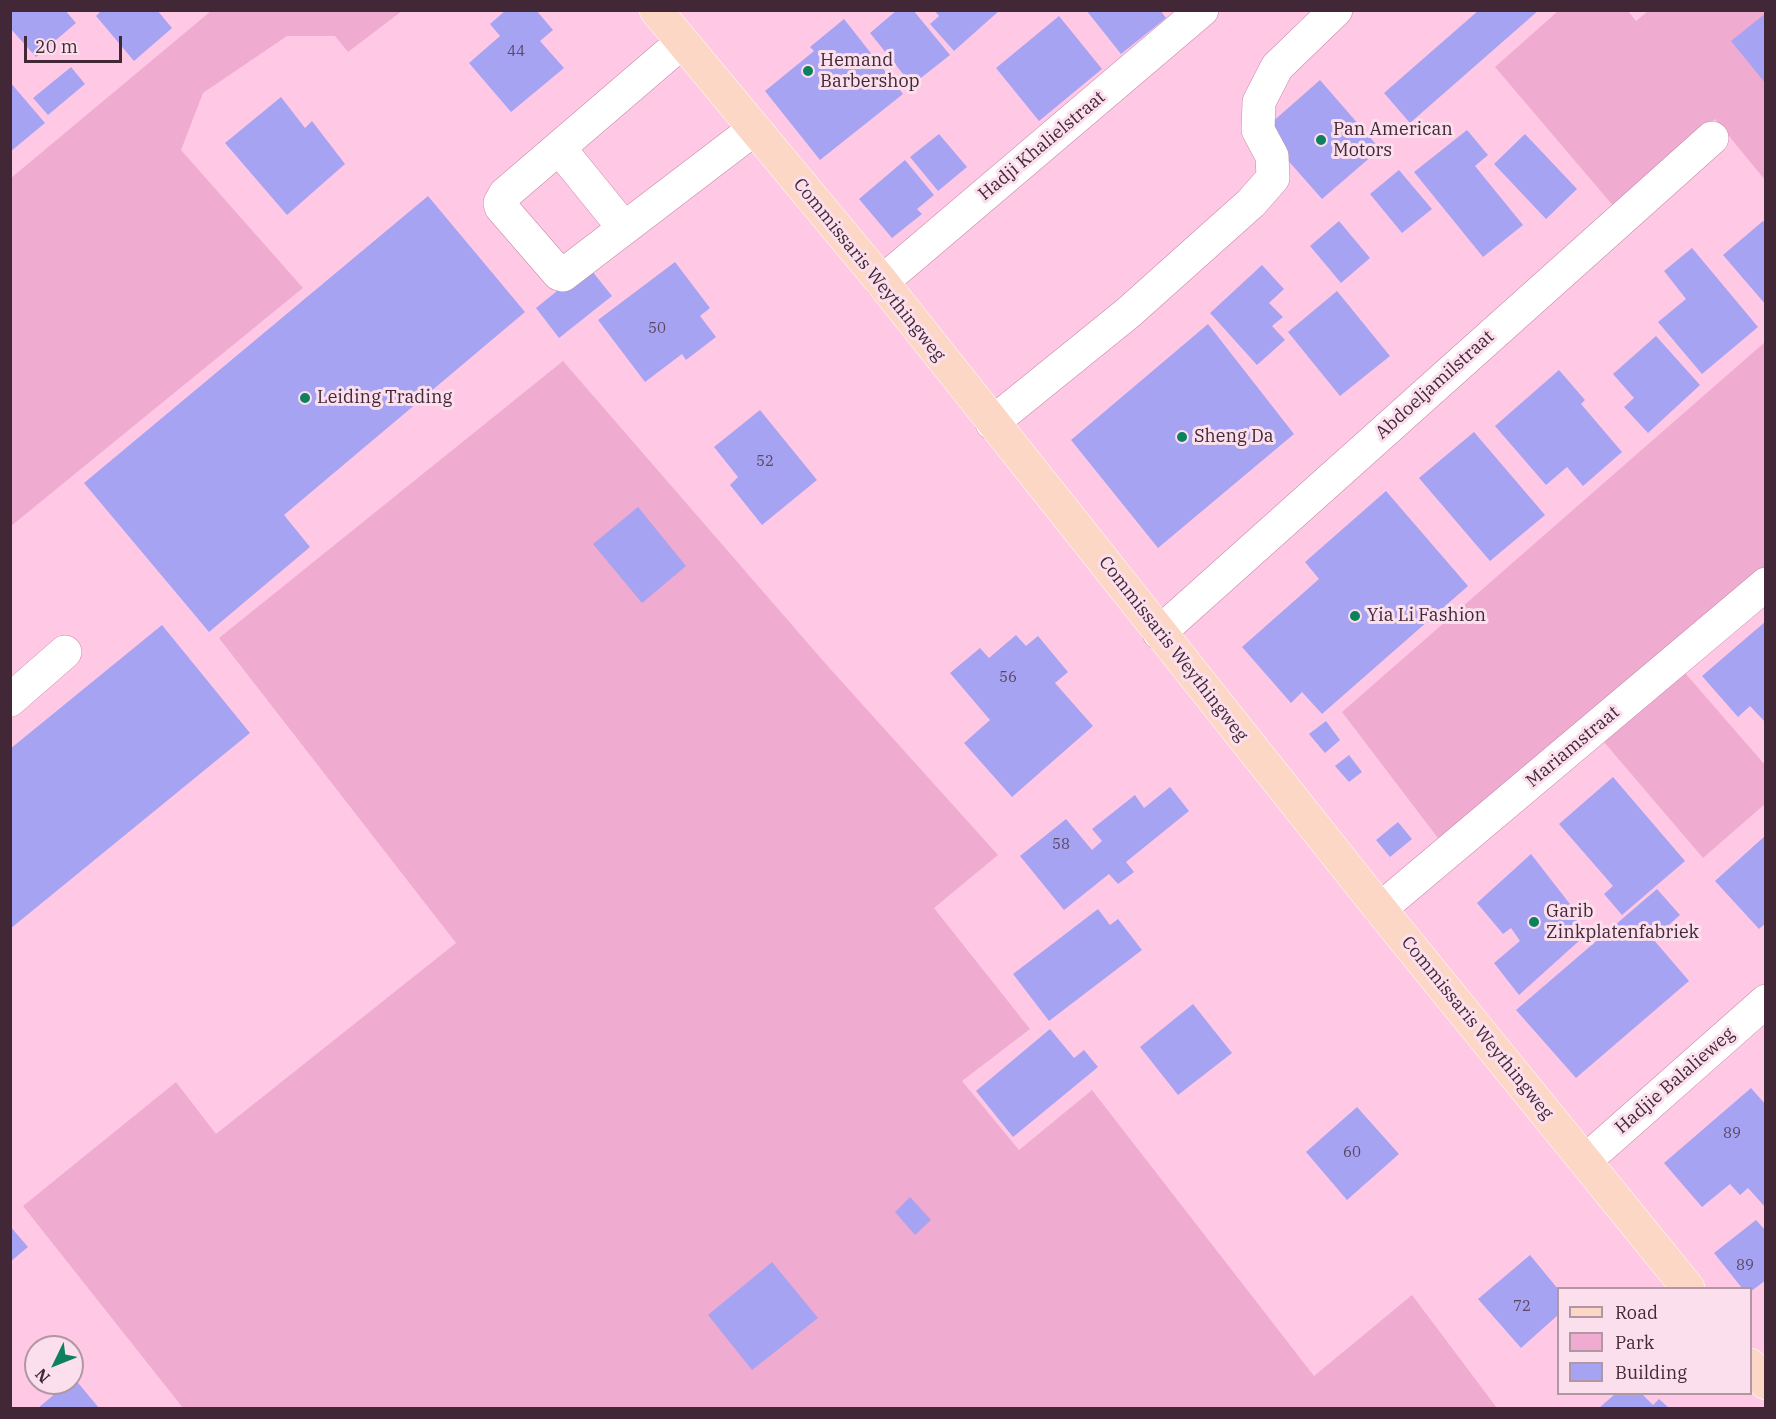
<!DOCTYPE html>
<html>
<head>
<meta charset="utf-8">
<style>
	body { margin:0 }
	#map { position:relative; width:1776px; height:1419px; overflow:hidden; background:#ffc9e5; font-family:"IBM Plex Serif",serif }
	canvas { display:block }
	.frame { position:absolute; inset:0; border:12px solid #422836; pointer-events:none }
	.legend { position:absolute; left:1557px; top:1287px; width:195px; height:108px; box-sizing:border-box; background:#fbdfed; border:2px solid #b196a4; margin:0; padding:8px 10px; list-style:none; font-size:18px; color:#422836 }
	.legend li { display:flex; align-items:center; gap:12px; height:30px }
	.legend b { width:30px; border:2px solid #b196a4 }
	.north { position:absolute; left:24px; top:1335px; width:60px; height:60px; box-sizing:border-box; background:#fbdfed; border:2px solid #b196a4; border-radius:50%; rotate:227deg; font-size:16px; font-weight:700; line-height:24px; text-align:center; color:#422836 }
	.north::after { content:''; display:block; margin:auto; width:21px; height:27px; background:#0d805e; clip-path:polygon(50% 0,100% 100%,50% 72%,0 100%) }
	.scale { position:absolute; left:24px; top:36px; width:98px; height:27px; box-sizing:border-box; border:3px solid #422836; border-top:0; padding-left:8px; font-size:18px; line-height:21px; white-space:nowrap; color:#422836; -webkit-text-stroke:4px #fbdfed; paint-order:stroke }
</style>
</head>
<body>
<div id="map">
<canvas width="1776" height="1419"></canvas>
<div class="frame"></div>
<ul class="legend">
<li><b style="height:8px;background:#fcd7c6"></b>Road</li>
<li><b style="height:16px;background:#f0abd0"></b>Park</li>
<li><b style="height:16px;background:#a7a3f3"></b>Building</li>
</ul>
<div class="north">N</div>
<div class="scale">20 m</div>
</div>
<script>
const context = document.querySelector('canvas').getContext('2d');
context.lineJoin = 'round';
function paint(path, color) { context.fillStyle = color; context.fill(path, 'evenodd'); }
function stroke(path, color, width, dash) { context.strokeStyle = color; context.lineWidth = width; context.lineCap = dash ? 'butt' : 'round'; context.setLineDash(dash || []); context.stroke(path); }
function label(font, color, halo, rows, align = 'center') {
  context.font = font + ' "IBM Plex Serif",serif'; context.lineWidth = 6; context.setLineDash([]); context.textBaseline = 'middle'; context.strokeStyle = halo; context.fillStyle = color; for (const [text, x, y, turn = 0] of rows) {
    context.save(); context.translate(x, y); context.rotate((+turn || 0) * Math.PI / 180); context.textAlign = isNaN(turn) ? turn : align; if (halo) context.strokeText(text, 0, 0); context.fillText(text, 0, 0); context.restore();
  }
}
const green = new Path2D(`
	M211 11H402L348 52 335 36H287L203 93 181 150 303 288 11 526V178Z
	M1558 11H1628L1636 21 1648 11H1765V180L1715 119 1615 208 1495 67Z
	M1765 342V567L1444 846 1342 712Z
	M563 361 825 663 998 855 934 908 1030 1029 962 1081 1019 1150 1092 1090 1314 1376 1412 1295 1497 1408H183L23 1206 176 1082 216 1134 456 943 219 638Z
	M1679 666 1765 765V804L1703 858 1598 735Z`);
const building = new Path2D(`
	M10 10H65L76 23 36 57 10 28Z
	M102 10H157L172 28 134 61 96 16Z
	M506 10H536L553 30 540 41 564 68 511 112 469 63 500 36 490 24Z
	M897 10H913L950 55 912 85 870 33Z
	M934 10H1000L954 51 930 24 939 16Z
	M1086 10H1160L1166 18 1121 54Z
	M1479 10H1539L1410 123 1384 93Z
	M1766 13V84L1731 41Z
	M1059 16 1102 69 1039 121 996 68Z
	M844 19 903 94 820 160 765 91 814 51 810 47Z
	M71 67 85 84 48 115 33 98Z
	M1320 80 1380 149 1322 199 1262 131Z
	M10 82 45 123 10 152Z
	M281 97 305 128 312 121 345 164 287 215 225 143Z
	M1467 130 1488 155 1475 166 1523 225 1483 257 1414 172Z
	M939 134 967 167 938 191 910 157Z
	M1525 134 1577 189 1546 219 1494 164Z
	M905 160 934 195 917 209 922 214 892 238 859 199Z
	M1399 170 1432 209 1402 233 1370 194Z
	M428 196 525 312 284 515 310 547 209 632 84 483Z
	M1339 221 1370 258 1341 283 1310 246Z
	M1763 221 1766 224V305L1723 255Z
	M1692 248 1758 327 1702 374 1658 322 1686 299 1664 271Z
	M675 262 710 308 700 316 716 337 686 360 682 354 645 382 598 320Z
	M1262 265 1284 289 1269 303 1283 317 1272 326 1285 340 1257 365 1210 313Z
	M588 266 612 296 559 338 536 308Z
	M1337 291 1390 356 1340 396 1288 332Z
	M1208 324 1294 434 1158 548 1071 440Z
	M1656 336 1700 385 1648 433 1624 407 1634 398 1613 374Z
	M1559 370 1585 400 1581 404 1622 452 1583 486 1567 467 1546 485 1495 426Z
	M760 410 817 480 762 525 730 485 738 477 714 447Z
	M1474 432 1545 515 1490 561 1419 478Z
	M1386 491 1468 586 1322 714 1302 692 1291 703 1242 647 1319 579 1305 562Z
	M638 507 686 566 642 603 593 544Z
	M1766 621V723L1750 706 1738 717 1702 676Z
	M162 625 250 733 10 929V749Z
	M1016 635 1026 646 1038 636 1068 672 1055 683 1093 726 1012 797 964 743 990 720 950 673 980 648 989 658Z
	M1326 721 1340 740 1325 753 1309 734Z
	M1349 755 1362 772 1349 782 1335 766Z
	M1613 777 1685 861 1622 915 1604 894 1613 886 1559 824Z
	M1170 787 1189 811 1126 862 1134 872 1118 884 1109 874 1064 910 1020 856 1066 819 1092 850 1102 841 1092 829 1135 795 1144 808Z
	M1398 822 1412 839 1390 857 1376 840Z
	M1766 835V923L1759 929 1715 881Z
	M1531 854 1580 917 1570 927 1580 940 1519 995 1494 963 1520 941 1511 928 1503 934 1477 903Z
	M1657 889 1680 915 1653 939 1689 981 1576 1078 1516 1010Z
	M1098 909 1110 925 1118 919 1142 950 1049 1021 1013 974Z
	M1193 1004 1232 1053 1178 1095 1140 1047Z
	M1050 1029 1074 1058 1084 1050 1098 1067 1013 1137 976 1091Z
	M1751 1088 1766 1105V1208L1748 1188 1740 1195 1730 1184 1702 1207 1664 1163Z
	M1357 1107 1399 1154 1347 1200 1306 1152Z
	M910 1197 931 1220 915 1235 895 1212Z
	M1756 1220 1766 1231V1280L1750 1292V1288H1742L1714 1253Z
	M10 1226 28 1247 10 1262Z
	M1530 1255 1558 1289V1315L1521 1348 1478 1299Z
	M772 1262 818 1318 752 1370 708 1315Z
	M74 1378 99 1408H38L68 1383H72Z
	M1615 1394H1642L1653 1405 1659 1399 1669 1408H1599Z`);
const minor = new Path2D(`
	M681 43 505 194 500 203 501 207 559 274 563 275 753 130
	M559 148 624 228
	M882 282 1202 10
	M992 423 1128 313 1251 203 1273 178 1272 156 1258 130 1259 102 1277 67 1336 10
	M1159 633 1712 138
	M10 700 65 652
	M1380 909 1766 584
	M1585 1161 1766 1001`);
const major = new Path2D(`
	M656 10 882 282 1380 909 1688 1288
	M1750 1365 1766 1383`);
const markers = [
	[808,71,6,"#0d805e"],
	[1321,140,6,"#0d805e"],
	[305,398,6,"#0d805e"],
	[1182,437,6,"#0d805e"],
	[1355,616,6,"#0d805e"],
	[1534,922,6,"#0d805e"]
];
const numberNames = [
	["44",516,52],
	["50",657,329],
	["52",765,462],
	["56",1008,678],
	["58",1061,845],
	["89",1732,1134],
	["60",1352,1153],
	["89",1745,1266],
	["72",1522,1307]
];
const poiNames = [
	["Hemand",820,61],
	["Barbershop",820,82],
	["Pan American",1333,130],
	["Motors",1333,151],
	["Leiding Trading",317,398],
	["Sheng Da",1194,437],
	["Yia Li Fashion",1367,616],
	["Garib",1546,912],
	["Zinkplatenfabriek",1546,933]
];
const streetNames = [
	["Hadji Khalielstraat",1042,146,-40],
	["Commissaris Weythingweg",869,270,51],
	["Abdoeljamilstraat",1435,385,-42],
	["Commissaris Weythingweg",1173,649,52],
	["Mariamstraat",1573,747,-40],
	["Commissaris Weythingweg",1477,1028,51],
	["Hadjie Balalieweg",1675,1081,-41]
];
paint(green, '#f0abd0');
paint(building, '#a7a3f3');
stroke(minor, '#c889ab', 34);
stroke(major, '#fff', 34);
stroke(minor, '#fff', 33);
stroke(major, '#fcd7c6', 33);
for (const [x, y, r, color] of markers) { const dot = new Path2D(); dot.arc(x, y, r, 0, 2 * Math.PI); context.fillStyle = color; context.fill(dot); stroke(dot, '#fbdfed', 2); }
label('15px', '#5b4765', null, numberNames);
label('18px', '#422836', '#fbdfed', poiNames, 'left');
label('18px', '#422836', '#fbdfed', streetNames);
</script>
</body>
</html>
